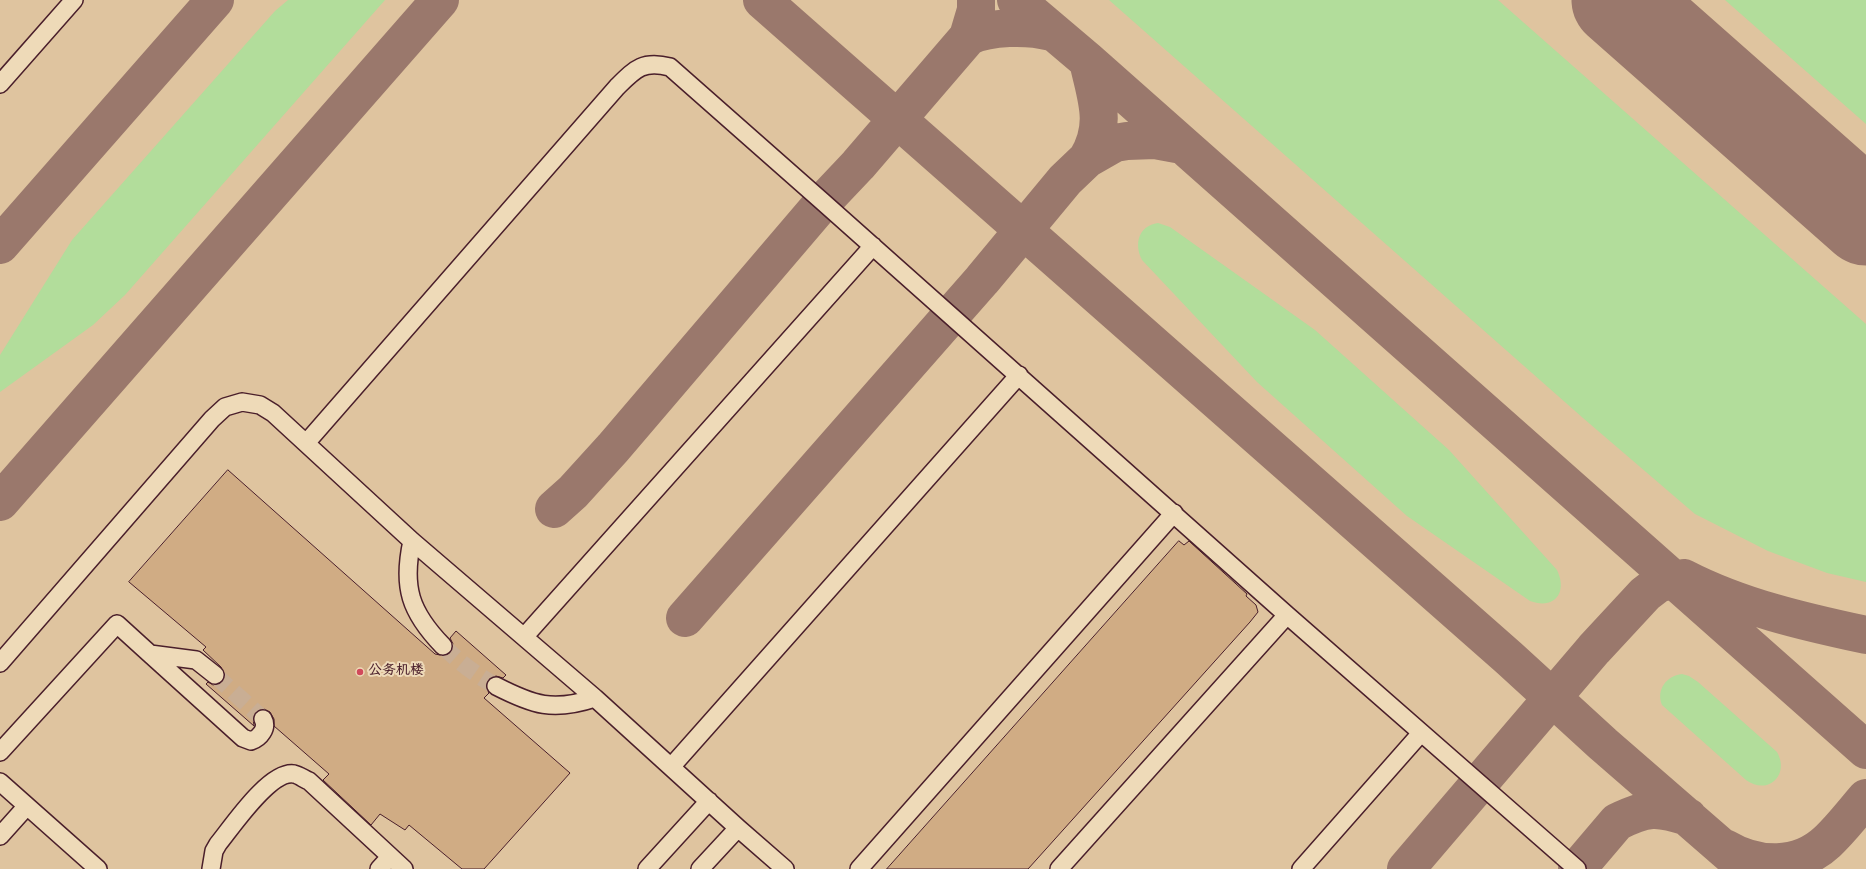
<!DOCTYPE html>
<html>
<head>
<meta charset="utf-8">
<style>
	body { margin:0 }
	canvas { display:block; background:#e9d2ae }
</style>
</head>
<body>
<canvas width="1866" height="869"></canvas>
<script>
const context = document.querySelector('canvas').getContext('2d');
context.lineJoin = 'round';
function paint(path, color) { context.fillStyle = color; context.fill(path, 'evenodd'); }
function stroke(path, color, width, dash) { context.strokeStyle = color; context.lineWidth = width; context.lineCap = dash ? 'butt' : 'round'; context.setLineDash(dash || []); context.stroke(path); }
function label(font, color, halo, rows, align = 'center') {
  context.font = font + ' "Gochi Hand","LXGW WenKai TC",sans-serif'; context.lineWidth = 4; context.setLineDash([]); context.textBaseline = 'middle'; context.strokeStyle = halo; context.fillStyle = color; for (const [text, x, y, turn = 0] of rows) {
    context.save(); context.translate(x, y); context.rotate((+turn || 0) * Math.PI / 180); context.textAlign = isNaN(turn) ? turn : align; if (halo) context.strokeText(text, 0, 0); context.fillText(text, 0, 0); context.restore();
  }
}
const built = new Path2D(`
	M0 0H1866V869H0Z`);
const green = new Path2D(`
	M288 0H385L125 295 93 325 0 392V355L72 240 275 11Z
	M1109 0H1498L1866 324V582L1827 573 1768 551 1695 514 1583 418Z
	M1725 0H1866V124Z
	M1158 223 1170 227 1315 330 1449 450 1557 570C1568 593 1554 610 1530 601L1407 516 1257 382 1142 260C1134 244 1138 226 1158 223Z
	M1682 674 1689 676 1698 682 1777 752C1790 775 1768 796 1746 780L1662 705C1656 690 1666 676 1682 674Z`);
const taxiway = new Path2D(`
	M762 0 1509 658 1603 744 1747 869
	M1016 0 1088 61 1866 750
	M968 37 976 10V0
	M1087 159C1108 124 1096 98 1088 61
	M0 245 215 0
	M0 502 440 0
	M554 509 573 492 613 448 823 202 858 165 968 37C989 26 1029 26 1051 32
	M1684 578C1740 607 1805 622 1866 635
	M685 618 982 280 1065 180 1087 159 1115 143 1127 141 1155 140 1182 145
	M1725 848C1757 867 1798 869 1827 842 1841 829 1853 813 1866 798
	M1406 869 1594 649 1645 594 1658 584 1672 579H1681L1695 584
	M1577 869 1617 822C1647 807 1657 807 1688 817`);
const runway = new Path2D(`
	M1619 0 1866 218`);
const building = new Path2D(`
	M228 470 435 654 445 656 450 653 453 644 450 638 456 631 506 675 503 678 496 676 490 678 486 686 489 693 484 698 570 773 484 869H462L409 825 405 830 380 814 371 825 323 780 329 774 274 726V719L270 712 264 709 256 712 253 718 254 726 206 684 208 682 213 685 219 684 223 681 225 676 221 667 203 650 206 647 129 582Z
	M1179 541 1184 545 1189 541 1247 594 1246 596 1256 605 1258 612 1250 622 1028 869H887Z`);
const minorTunnel = new Path2D(`
	M443 646C459 662 476 675 496 686
	M215 675 263 719`);
const minor = new Path2D(`
	M0 84 74 0
	M307 442 617 87C635 69 643 60 670 67L823 202 1287 615 1577 869
	M412 541C402 587 410 612 443 646
	M524 637 873 246
	M0 663 212 419 225 407 242 402 260 405 273 413 412 541 595 698 738 828 785 869
	M215 675 196 660 150 654 243 738 251 741C260 738 268 728 263 719
	M496 686C533 705 553 712 595 698
	M0 752 117 624 150 654
	M671 767 1019 375
	M0 782 98 869
	M0 836 26 807
	M211 869 214 851 218 844C232 827 270 770 294 774 299 775 304 779 309 781L404 869
	M379 869 390 857
	M647 869 709 801
	M700 869 738 828
	M859 869 1174 513
	M1059 869 1287 615
	M1301 869 1421 733`);
const markers = [
	[360,672,4,"#d1495b"]
];
const poiNames = [
	["公务机楼",368,672]
];
paint(built, '#dfc49f');
paint(green, '#b2dd9b');
stroke(taxiway, '#9a786c', 38);
stroke(runway, '#9a786c', 95);
paint(building, '#d0ac84');
stroke(building, '#4a1f2b', 1);
stroke(minorTunnel, '#c9ae94', 17, [17, 8]);
stroke(minor, '#4a1f2b', 20);
stroke(minor, '#eedab8', 17);
for (const [x, y, r, color] of markers) { const dot = new Path2D(); dot.arc(x, y, r, 0, 2 * Math.PI); context.fillStyle = color; context.fill(dot); stroke(dot, '#eedab8', 1.5); }
label('bold 14px', '#4a1f2b', '#eedab8', poiNames, 'left');
</script>
</body>
</html>
